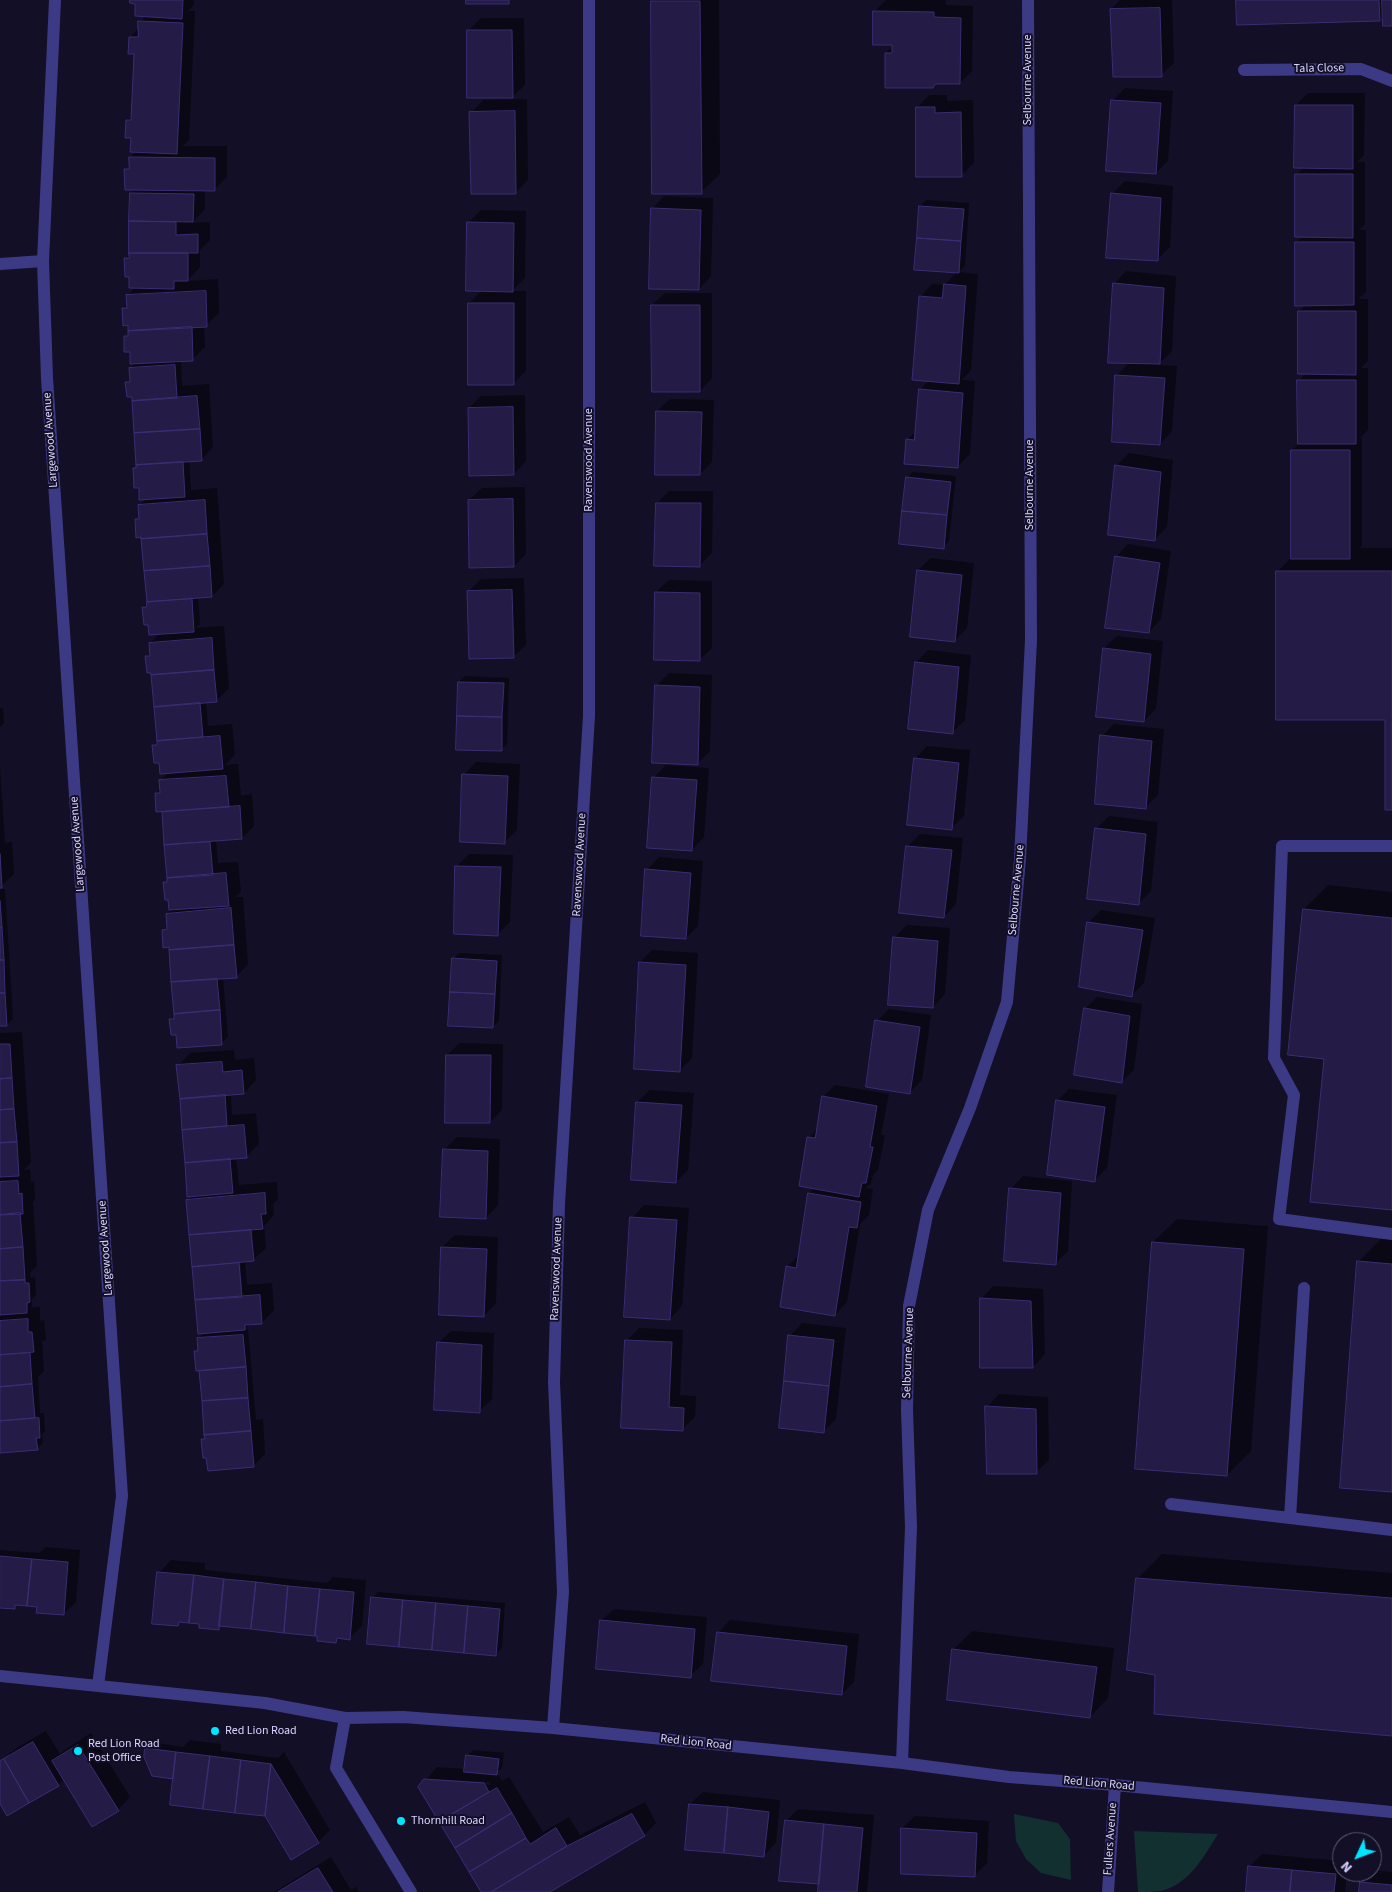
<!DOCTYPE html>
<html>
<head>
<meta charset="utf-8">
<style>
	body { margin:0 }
	#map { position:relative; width:1392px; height:1892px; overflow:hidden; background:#130f26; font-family:"Source Sans 3",sans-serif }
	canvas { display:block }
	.north { position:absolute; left:1332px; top:1832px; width:50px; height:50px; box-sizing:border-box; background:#130f26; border:1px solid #625e7d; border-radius:50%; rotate:227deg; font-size:14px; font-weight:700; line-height:20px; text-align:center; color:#d9d4ff }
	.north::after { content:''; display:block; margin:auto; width:18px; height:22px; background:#00e5ff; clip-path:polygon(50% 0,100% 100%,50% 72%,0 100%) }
</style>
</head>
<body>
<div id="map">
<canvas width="1392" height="1892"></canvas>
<div class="north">N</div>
</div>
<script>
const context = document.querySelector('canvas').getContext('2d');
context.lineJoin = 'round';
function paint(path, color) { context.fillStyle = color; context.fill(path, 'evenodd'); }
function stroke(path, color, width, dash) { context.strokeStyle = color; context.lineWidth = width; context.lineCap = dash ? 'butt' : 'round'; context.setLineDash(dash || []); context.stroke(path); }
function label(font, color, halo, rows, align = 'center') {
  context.font = font + ' "Source Sans 3",sans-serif'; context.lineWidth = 4; context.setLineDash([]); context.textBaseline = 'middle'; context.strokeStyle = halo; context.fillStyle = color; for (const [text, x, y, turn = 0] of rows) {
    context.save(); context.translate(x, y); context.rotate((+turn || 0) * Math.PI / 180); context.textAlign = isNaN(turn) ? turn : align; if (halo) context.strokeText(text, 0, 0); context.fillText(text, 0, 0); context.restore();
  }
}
const green = new Path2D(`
	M1014 1814 1058 1823 1070 1839 1071 1880 1041 1873 1026 1859 1016 1841Z
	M1134 1831 1218 1834C1204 1856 1190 1884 1161 1891 1154 1892 1145 1892 1138 1892Z`);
const shadow = new Path2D(`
	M131 0H194V5L188 11H195L189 140 183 146H227V177L215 189H205V209L192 223 210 222V240L200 250V267L187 281 218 279 219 313 206 325H204L205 347 193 359 181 360 182 386 209 384 213 447 201 460H189L191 490 217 488 224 584 212 596 198 597 200 624 196 628 224 626 229 688 217 700 206 701 208 726 232 724 235 755 225 765 238 764 241 796 252 794 254 826 242 838 216 840 218 863 238 862 241 892 235 897H243L248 964 236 977 223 978 228 1037 222 1043 177 1034 170 1020 175 1015 170 946 163 931 168 926 167 914 173 908 164 883 168 879 163 811 156 793 161 788 160 781 169 772 160 762 154 746 158 741 156 706 152 672 147 657 151 652 150 643 160 633 150 624 143 607 148 601 143 536 136 520 140 516V505L147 498 140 486 134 469 137 466 133 395 127 383 131 378 130 368 136 362 125 337 129 333V324L123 308 128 304 127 296 136 287 130 276 126 258 130 254 131 193 135 189 126 170 130 166V157L137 151 127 120 133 115 136 53 130 37 139 28 140 22 146 16 136 2Z
	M653 0H719L720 174 701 192 652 1Z
	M886 0H946V5L973 6 972 71 960 83H937L932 87 886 53 893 46 874 12Z
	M1120 0H1172L1174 63 1161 75 1111 9Z
	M1238 0H1392V24L1384 16 1379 20Z
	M481 18H524L525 85 512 97 469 30Z
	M1125 88 1173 91 1168 161 1156 173 1113 100Z
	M1308 93H1365L1364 155 1357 162H1365V224L1359 230H1366V292L1358 299H1368V361L1361 368H1368V430L1360 438H1362V546L1359 548H1392V809L1386 719 1277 572 1292 557V450L1299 444V381L1306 373 1299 312 1306 304 1297 242 1303 236 1296 175 1304 167 1296 105Z
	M929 95H947V101L973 100 974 163 961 176 917 108Z
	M527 99 528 180 515 193 471 113 483 100Z
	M1125 181 1173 186 1170 247 1157 260 1112 194Z
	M664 196 713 198 711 276 699 289 652 209Z
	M926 200 969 203 965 266 959 272 978 274 971 370 962 380 975 381 970 454 957 467 907 440 917 430 920 390 929 380 920 297 932 284 944 285 957 272 916 269 920 206Z
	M481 210 526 211 525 278 512 291H526V371L513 384 469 303 482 290 468 223Z
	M1126 271 1176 276 1172 351 1158 365 1177 366 1172 431 1160 444 1116 376 1130 362 1114 284Z
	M665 293H712V378L700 391 652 305Z
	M525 395 526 461 514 474 469 408 481 396Z
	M670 399 714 400 712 462 700 474 657 411Z
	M1129 453 1173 460 1167 527 1155 539 1116 466Z
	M913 472 956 476 949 541 943 547 907 478Z
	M525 487 526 554 514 566 469 500 482 488Z
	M669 491H713L712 553 699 566 657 503Z
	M1128 544 1171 551 1161 619 1149 632 1116 557Z
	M931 558 974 563 967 628 955 640 912 636 918 570Z
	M524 578 526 645 513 657 469 591 481 579Z
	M669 580 712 581V648L699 660 656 592Z
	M1117 636 1163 641 1156 709 1144 721 1104 648Z
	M928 650 971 655 965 720 952 733 916 663Z
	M669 673 712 675 710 751 697 764 656 686Z
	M465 676 509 678 507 744 501 750 459 682Z
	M0 708H3L4 723 0 727Z
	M1114 724 1164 729 1158 795 1145 808 1102 736Z
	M927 746 970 750 964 816 951 828 915 759Z
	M476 762 520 764 517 830 505 842 464 775Z
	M666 765 709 768 704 837 692 850 653 778Z
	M0 767 5 843 12 842 14 874 0 887Z
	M1109 816 1158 822 1151 891 1139 903 1096 829Z
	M920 834 963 838 956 904 944 917 908 846Z
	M469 854 513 855 510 922 498 934 456 867Z
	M659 857 703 861 698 926 686 938 647 870Z
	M1328 885 1392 892V1209L1326 1058 1304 909Z
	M0 889H5L13 1019 7 1025H0Z
	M1101 910 1155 918 1144 983 1132 995 1089 922Z
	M907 925 950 928 945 994 933 1007 894 938Z
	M652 950 698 953 692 1058 680 1070 640 962Z
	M459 953 502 955 499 1021 493 1027 453 959Z
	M1097 997 1142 1004 1134 1070 1121 1082 1085 1009Z
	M889 1009 931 1015 922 1080 910 1092 877 1021Z
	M22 1032 31 1162 24 1170 30 1169 31 1182 34 1181 35 1200 33 1202 37 1266 30 1273 31 1278 35 1277 36 1295 32 1299V1306L30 1308 40 1307V1321L44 1320 46 1339 42 1342 44 1371 38 1377 40 1413H44L45 1431 42 1434 43 1443 37 1449 0 1452V1033Z
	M460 1043 503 1044 502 1110 490 1122 447 1055Z
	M234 1050 235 1060 254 1058 256 1080 244 1093 231 1094 232 1115 256 1113 259 1144 246 1157H236L239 1185 277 1182 278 1200 273 1204 274 1215 264 1226 266 1248 253 1260 245 1261 247 1285 272 1283 274 1310 262 1323 250 1324 244 1330 248 1329 256 1420 263 1419 265 1454 253 1466 203 1440 206 1436 200 1370 196 1352 199 1348 198 1338 204 1333H199L187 1201 193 1195 186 1161 178 1066 190 1053ZM240 1256 242 1286H240L237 1257Z
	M835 1085 889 1094 881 1135H885L878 1170 873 1175 871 1183 866 1188 873 1189 869 1215 860 1224 847 1302 835 1315 787 1267 799 1255 809 1193 814 1188 809 1138 817 1129 823 1097Z
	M1069 1089 1117 1095 1107 1168 1095 1180 1057 1101Z
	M650 1090 694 1093 688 1170 676 1182 632 1178 637 1102Z
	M457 1137 500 1139 498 1205 486 1218 444 1150Z
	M1023 1176 1072 1181 1068 1251 1055 1264 1011 1189Z
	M644 1205 689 1208 682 1306 670 1319 632 1218Z
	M1177 1219 1268 1226 1251 1451 1227 1475 1153 1242Z
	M455 1235 498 1237 496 1303 484 1316 442 1247Z
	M1382 1238H1392V1491L1358 1262Z
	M993 1286 1043 1289 1045 1354 1033 1367 981 1299Z
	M802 1323 846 1328 836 1419 824 1431 790 1336Z
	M639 1328 683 1330 680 1395 696 1396 695 1417 682 1429 626 1341Z
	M451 1331 494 1333 492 1399 479 1411 438 1343Z
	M999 1394 1048 1397 1049 1460 1036 1472 987 1407Z
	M46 1547 80 1550 76 1602 63 1614 38 1605 18 1604 14 1608 0 1607V1550L39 1553Z
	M1162 1554 1392 1573V1734L1157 1673 1138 1578Z
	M171 1560 205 1563V1570L327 1583 333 1577 366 1580 362 1626 349 1638 340 1637 336 1641 318 1635 222 1625 218 1629 200 1623 182 1621 177 1625 159 1573Z
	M378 1592 505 1603 502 1648 496 1654 372 1598Z
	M614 1609 707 1617 703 1664 690 1676 601 1621Z
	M730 1620 859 1634 854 1682 842 1694 718 1633Z
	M972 1631 1114 1648 1108 1698 1090 1717 953 1650Z
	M46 1731 60 1754 66 1749 91 1733 130 1797 118 1810 64 1779 58 1785 10 1757 8 1755 18 1747Z
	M190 1740 221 1744V1751L278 1758 284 1752 330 1830 318 1842 145 1756 146 1748 152 1742 183 1747Z
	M473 1750 504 1753 502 1768 497 1773 502 1781 509 1777 543 1832 569 1817 580 1835 645 1802 656 1823 644 1835 548 1892H482L420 1787 437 1767 465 1769 467 1756ZM432 1779 490 1782V1785L435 1781Z
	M703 1792 780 1800 776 1843 763 1856 690 1804Z
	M798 1809 874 1815 867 1892H819L820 1883 786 1821Z
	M915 1816 989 1821 987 1863 975 1875 902 1828Z
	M1262 1854 1342 1861V1872H1347L1345 1892H1247L1250 1866Z
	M331 1857 351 1890 356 1887 359 1892H274Z
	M1374 1870 1392 1872V1892H1360L1361 1882Z`);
const building = new Path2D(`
	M130 0H183L182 19 135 16V4L130 3Z
	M466 0H509V4H466Z
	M1236 0H1379L1380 21 1237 25Z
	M1382 0H1392V26H1383Z
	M651 1H700L702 194H652Z
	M1160 8 1162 77H1113L1110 9Z
	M873 11 934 12V17L961 18 960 84H935L933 88H885V53H892V45H873Z
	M138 21 183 23 177 154 130 152 131 138H125L126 120H131L134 54H128L129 37H138Z
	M467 30H512L513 98H467Z
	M1111 100 1161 103 1156 174 1106 171Z
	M1295 105H1353V169L1294 168Z
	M916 107H935V113L961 112 962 177H916Z
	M515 111 516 194H471L469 112Z
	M129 157 215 158V191L125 190 124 169H129Z
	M1295 174H1353V238L1295 237Z
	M130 193 194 194 193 222 129 221Z
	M1111 193 1161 198 1158 261 1106 258Z
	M919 206 964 209 961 241 917 238Z
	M651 208 701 210 699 290 649 289Z
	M129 221 176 222V235L198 234V253H129Z
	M467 222 514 223 513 292 466 291Z
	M917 238 961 241 959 273 914 270Z
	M1295 242H1354V305L1295 306Z
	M129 253H188V281H174V289L129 288V277H125L124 258H129Z
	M1113 283 1164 288 1160 364 1108 363Z
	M944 284 966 286 959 384 912 380 919 296 942 298Z
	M206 291 207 327 128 331V325L123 326 122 308H127L126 295Z
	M468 303H514V385H468Z
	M651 305H700V392H652Z
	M1298 311H1356V375L1298 374Z
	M192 327 193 361 130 364V352H124V336H128V331Z
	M175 365 177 398 132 401V397H127L125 382H130L129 368Z
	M1115 375 1165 378 1160 445 1112 442Z
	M1297 380H1356V444H1298Z
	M919 389 963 393 958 468 904 464 906 439 914 440Z
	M197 396 200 429 134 433 132 401Z
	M513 407 514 475 469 476 468 408Z
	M656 411 702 412 700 475H655Z
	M200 429 202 461 136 465 134 433Z
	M1291 450H1350V559H1291Z
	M183 462 185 497 139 500V488H134L133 468H136V465Z
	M1115 465 1161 472 1155 541 1108 535Z
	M906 477 951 482 947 515 902 511Z
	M513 499 514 567 469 568 468 500Z
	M205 500 207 534 141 539V537L136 538 135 519H139L138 505Z
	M656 503H701L700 567 654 566Z
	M902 511 947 515 944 549 899 544Z
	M207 534 210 566 144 571 141 539Z
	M1115 556 1160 563 1149 633 1105 628Z
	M210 566 212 597 147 602 144 571Z
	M917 570 962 575 955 642 910 637Z
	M1276 571H1392V810H1385V720H1276Z
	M512 590 514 658 469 659 467 591Z
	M655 592 700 593V661L654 660Z
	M192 599 194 632 149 635 148 625H144L142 607H146L147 602Z
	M212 638 214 670 151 675V673H147L145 656H150L149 643Z
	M1103 648 1151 654 1144 722 1096 717Z
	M915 662 959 667 953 734 908 729Z
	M214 670 217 702 154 707 151 675Z
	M458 682 504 683 502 717 457 716Z
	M655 685 700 687 698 765 652 763Z
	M200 703 203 737 157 741 154 707Z
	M457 716 502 717V751L456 750Z
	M1100 735 1152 741 1146 809 1095 804Z
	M220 736 223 769 160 774 159 763H154L152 745H157V741Z
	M914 758 959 763 952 830 907 825Z
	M462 774 508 776 505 844 460 842Z
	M226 776 229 807 156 812 155 793H160L159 780Z
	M652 777 697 780 692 851 647 848Z
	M240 806 242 839 164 845 162 812Z
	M1095 828 1146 834 1139 905 1087 899Z
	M210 842 213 875 167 878 164 845Z
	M906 846 952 850 944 918 899 913Z
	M0 854 2 888H0Z
	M455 866 501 867 498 936 454 934Z
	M645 869 691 873 686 939 641 936Z
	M226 873 229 906 169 910 168 900H165L163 882H167V878Z
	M0 901 2 927 0 928Z
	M231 908 234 945 169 950V947L163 948 162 930 167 929 166 914Z
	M1303 909 1392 918V1210L1310 1202 1324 1059 1288 1055Z
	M1087 922 1143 930 1132 997 1079 987Z
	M2 927 4 960H0V928Z
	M893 937 938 941 933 1008 888 1005Z
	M234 945 237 978 171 982 169 950Z
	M452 958 497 961 495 994 450 992Z
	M0 960H4L5 993H0Z
	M639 962 686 965 680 1072 634 1069Z
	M217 979 220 1010 174 1014 171 982Z
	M450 992 495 994 493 1028 448 1026Z
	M0 993H5L7 1026H0Z
	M1084 1008 1130 1016 1122 1083 1074 1075Z
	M220 1010 222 1045 177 1048 176 1035H171L169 1019H174V1014Z
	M875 1020 920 1027 910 1094 866 1087Z
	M0 1044H10L12 1078 0 1079Z
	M446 1055H491L490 1123H445Z
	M222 1062 223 1072 242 1070 244 1094 180 1099 176 1065Z
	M12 1078 14 1109 0 1110V1079Z
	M225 1095 227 1126 182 1130 180 1099Z
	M822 1096 877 1106 870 1147H873L866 1183H862L859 1197 799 1186 807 1137 815 1138Z
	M1056 1100 1105 1107 1095 1182 1047 1175Z
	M636 1102 682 1105 676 1183 631 1180Z
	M14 1109 17 1142 0 1143V1110Z
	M244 1125 247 1158 185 1163 182 1130Z
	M17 1142 19 1176 0 1177V1143Z
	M443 1149 488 1151 486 1219 440 1217Z
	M230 1159 233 1193 187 1197 185 1163Z
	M18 1181 19 1194 22 1193 23 1214 0 1215V1182Z
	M1009 1188 1061 1193 1056 1265 1004 1261Z
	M265 1193 266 1214H261L263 1229 189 1235 186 1200Z
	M808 1193 861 1202 857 1228 849 1227 835 1316 780 1307 786 1266 796 1268Z
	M20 1213 23 1247 0 1249V1215Z
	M630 1217 677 1220 670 1320 624 1317Z
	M251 1230 254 1261 192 1267 189 1235Z
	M1152 1242 1244 1249 1227 1476 1135 1469Z
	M23 1247 25 1280 0 1281V1249Z
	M441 1247 487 1249 484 1317 439 1315Z
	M1357 1261 1392 1264V1492L1340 1488Z
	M239 1263 242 1297 195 1300 192 1267Z
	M25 1280V1283H29L30 1302 27 1303V1313L0 1315V1281Z
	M260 1295 262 1324 245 1325V1330L198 1334 195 1300Z
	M980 1298 1031 1301 1033 1368H980Z
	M28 1319V1332H32L34 1352 0 1355V1321Z
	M243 1335 246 1367 196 1371 194 1351H198L197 1338Z
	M788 1335 834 1340 829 1386 784 1381Z
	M625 1340 672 1342 669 1407 684 1408 683 1431 621 1428Z
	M437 1342 482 1345 480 1413 434 1410Z
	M30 1353 32 1384 0 1387V1355Z
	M246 1367 248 1398 202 1401 199 1371Z
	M784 1381 829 1386 824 1433 779 1428Z
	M32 1384 35 1418 0 1421V1387Z
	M248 1398 251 1431 204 1435 202 1401Z
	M985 1406 1036 1409 1037 1474H987Z
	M39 1418 40 1438H36L38 1450 0 1453V1421Z
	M251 1431 254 1467 208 1471 206 1458H203L201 1439H205L204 1435Z
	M0 1556 32 1559 27 1606 15 1605V1609L0 1608Z
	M32 1559 68 1562 64 1615 36 1613 37 1607 27 1606Z
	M157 1572 194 1575 189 1623 179 1622 178 1626 152 1624Z
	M194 1575 224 1579 219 1630 199 1628V1624L189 1623Z
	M1136 1578 1392 1598V1736L1154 1714 1155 1675 1127 1670Z
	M224 1579 256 1582 251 1629 219 1626Z
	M256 1582 288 1586 284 1633 251 1629Z
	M288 1586 320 1589 315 1636 284 1633Z
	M320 1589 354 1592 350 1640 337 1638 336 1643 317 1641V1636H315Z
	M371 1597 403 1600 399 1647 367 1644Z
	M403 1600 436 1603 432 1650 399 1647Z
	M436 1603 468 1606 464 1653 432 1650Z
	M468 1606 500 1609 496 1656 464 1653Z
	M600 1620 695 1629 691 1678 596 1669Z
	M717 1632 847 1646 842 1695 711 1681Z
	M952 1649 1097 1667 1090 1718 947 1700Z
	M33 1742 59 1786 29 1803 4 1759Z
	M78 1745 119 1811 92 1827 52 1761Z
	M145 1748 176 1752 173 1779 152 1776 144 1757Z
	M176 1752 210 1756 203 1809 170 1805Z
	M466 1755 499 1759 497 1775 464 1772Z
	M210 1756 241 1760 235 1813 203 1809Z
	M4 1759 29 1803 7 1816 0 1804V1761Z
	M241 1760 271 1764 265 1816 235 1813Z
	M271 1764 319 1843 291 1860 265 1816Z
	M424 1779 484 1783 489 1792 439 1822 418 1787Z
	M497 1788 512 1813 455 1848 439 1822Z
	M689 1804 728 1807 724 1853 685 1850Z
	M728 1807 769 1812 764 1857 724 1853Z
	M512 1813 526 1838 469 1872 455 1848Z
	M632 1814 645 1836 550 1892H491L567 1846Z
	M785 1820 824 1824 819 1884 779 1881Z
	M824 1824 863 1828 857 1892H818Z
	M556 1828 567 1846 491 1892H481L469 1872 526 1838 530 1844Z
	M901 1828 977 1833 975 1877 901 1874Z
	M1248 1866 1292 1870 1290 1892H1246Z
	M318 1868 333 1892H278Z
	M1292 1870 1336 1874 1334 1892H1290Z
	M1360 1882 1392 1885V1892H1359Z`);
const minor = new Path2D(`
	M55 0 43 261 47 378 122 1496 98 1686
	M1244 70 1361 69 1392 81
	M0 264 43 261
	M1392 846H1282L1274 1058 1294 1095 1279 1219 1392 1234
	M1171 1504 1392 1530
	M1290 1518 1304 1288
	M0 1676 265 1703 345 1718 403 1717 553 1728 902 1763 1009 1777 1115 1785 1392 1812
	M345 1718 336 1768 411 1892
	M553 1728 563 1592 554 1382 559 1204 589 716V0
	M902 1763 911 1527 907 1410 909 1306 928 1210 970 1108 1007 1002 1020 859 1031 640 1028 0
	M1108 1892 1115 1785`);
const markers = [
	[215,1731,5,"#00e5ff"],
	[78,1751,5,"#00e5ff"],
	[401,1821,5,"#00e5ff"]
];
const streetNames = [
	["Tala Close",1319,69,-1],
	["Selbourne Avenue",1028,80,-90],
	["Largewood Avenue",51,440,-94],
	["Ravenswood Avenue",589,460,-90],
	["Selbourne Avenue",1030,485,-90],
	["Largewood Avenue",78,844,-94],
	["Ravenswood Avenue",580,865,-87],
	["Selbourne Avenue",1017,890,-85],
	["Largewood Avenue",106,1248,-94],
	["Ravenswood Avenue",557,1269,-88],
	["Selbourne Avenue",909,1353,-88],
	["Red Lion Road",696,1743,6],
	["Red Lion Road",1099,1784,5],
	["Fullers Avenue",1111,1839,-86]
];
const poiNames = [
	["Red Lion Road",225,1731],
	["Red Lion Road",88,1744],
	["Post Office",88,1758],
	["Thornhill Road",411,1821]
];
paint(green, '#12302f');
paint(shadow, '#0007');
paint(building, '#241b47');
stroke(building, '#3b2d73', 1);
stroke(minor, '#3d3a85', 12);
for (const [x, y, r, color] of markers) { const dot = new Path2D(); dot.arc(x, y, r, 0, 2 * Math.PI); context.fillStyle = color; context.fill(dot); stroke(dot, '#130f26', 2); }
label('12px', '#d9d4ff', '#130f26', streetNames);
label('12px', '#d9d4ff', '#130f26', poiNames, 'left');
</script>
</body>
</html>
